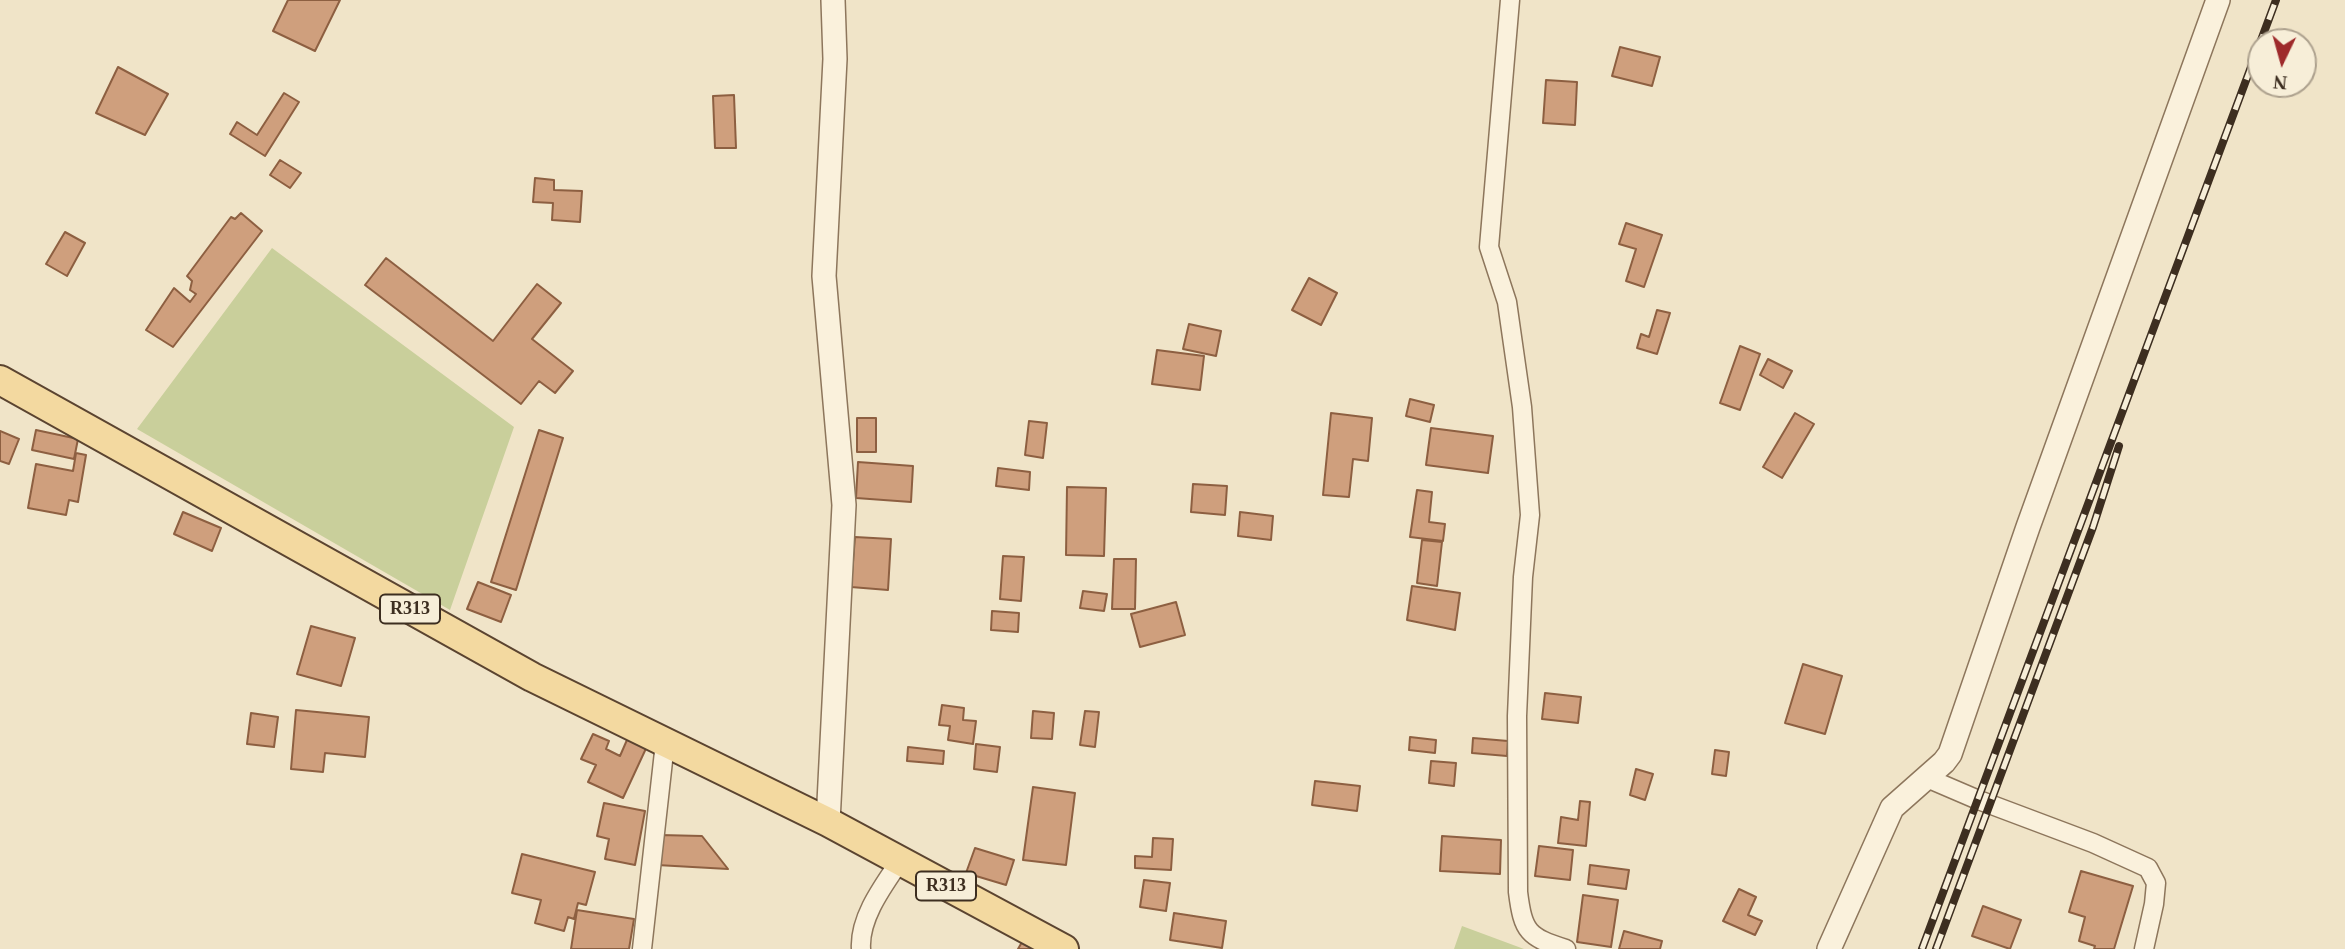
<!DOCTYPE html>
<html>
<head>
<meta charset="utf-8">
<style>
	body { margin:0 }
	#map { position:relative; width:2345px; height:949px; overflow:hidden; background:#f0e4c8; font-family:Georgia,serif }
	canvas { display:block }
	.north { position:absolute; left:2247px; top:28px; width:70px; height:70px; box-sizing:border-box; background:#f7eed8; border:2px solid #ada18e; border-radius:50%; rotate:185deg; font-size:19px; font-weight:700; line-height:28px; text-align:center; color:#3d2e20 }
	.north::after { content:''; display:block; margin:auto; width:24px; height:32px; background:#9e2a2b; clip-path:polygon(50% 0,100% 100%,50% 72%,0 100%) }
</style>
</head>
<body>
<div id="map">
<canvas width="2345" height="949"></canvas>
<div class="north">N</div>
</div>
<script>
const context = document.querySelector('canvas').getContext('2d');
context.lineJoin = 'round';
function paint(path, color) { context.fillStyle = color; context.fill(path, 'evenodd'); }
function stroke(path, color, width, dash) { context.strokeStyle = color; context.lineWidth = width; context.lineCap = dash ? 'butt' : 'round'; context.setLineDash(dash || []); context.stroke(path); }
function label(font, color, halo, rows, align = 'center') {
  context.font = font + ' Georgia,serif'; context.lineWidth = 6; context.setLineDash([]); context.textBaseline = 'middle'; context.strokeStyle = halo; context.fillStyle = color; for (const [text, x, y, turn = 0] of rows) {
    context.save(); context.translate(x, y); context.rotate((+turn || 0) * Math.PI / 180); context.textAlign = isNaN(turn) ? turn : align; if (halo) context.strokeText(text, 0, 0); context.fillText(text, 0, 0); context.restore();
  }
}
const green = new Path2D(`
	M272 248 514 427 450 610 137 429Z
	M1462 926 1524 949H1454Z`);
const building = new Path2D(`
	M288 0H340L315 51 273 31Z
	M1620 47 1660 57 1652 86 1612 76Z
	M118 67 168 94 145 135 96 113Z
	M1546 80 1577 82 1575 125 1543 123Z
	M284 93 299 102 265 156 230 134 237 122 257 135Z
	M734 95 736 148H715L713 96Z
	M280 160 301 173 290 188 270 175Z
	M535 178 554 180V190L582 191 580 222 552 220 553 203 533 202Z
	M241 213 262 231 173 347 146 330 174 288 190 302 196 294 190 290 192 281 187 276 231 217 235 219Z
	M1626 223 1662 235 1644 287 1626 281 1636 249 1619 244Z
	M65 232 85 243 67 276 46 264Z
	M386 258 493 341 537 284 561 303 532 339 573 371 555 393 539 381 521 404 365 285Z
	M1309 278 1337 293 1321 325 1292 310Z
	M1657 310 1670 313 1657 354 1637 348 1641 334 1649 337Z
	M1189 324 1221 331 1216 356 1183 349Z
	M1740 346 1760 354 1740 410 1720 403Z
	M1157 350 1204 356 1200 390 1152 384Z
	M1768 359 1792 371 1783 388 1760 375Z
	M1410 399 1434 405 1430 422 1406 416Z
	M1331 413 1372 418 1368 461 1353 459 1349 497 1323 495Z
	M1795 413 1814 424 1782 478 1763 467Z
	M857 418H876V452H857Z
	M1029 421 1047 423 1043 458 1025 455Z
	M1431 428 1493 436 1488 473 1426 465Z
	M36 430 78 439 74 459 32 450Z
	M539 430 563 438 516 590 491 582Z
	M0 431 19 439 9 464 0 461Z
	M76 453 86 455 78 502 69 500 66 515 28 508 36 464 73 471Z
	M858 462 913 466 911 502 856 498Z
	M998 468 1030 472 1029 490 996 486Z
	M1193 484 1227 486 1225 515 1191 512Z
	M1067 487 1106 488 1104 556 1066 555Z
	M1417 490 1432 492 1429 522 1445 524 1443 541 1410 537Z
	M183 512 221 528 212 551 174 534Z
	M1240 512 1273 516 1271 540 1238 536Z
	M855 537 891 539 888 590 851 587Z
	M1422 540 1442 542 1437 586 1417 583Z
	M1003 556 1024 557 1021 601 1000 599Z
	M1114 559H1136L1135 609H1112Z
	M478 582 511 595 501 622 467 609Z
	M1412 586 1460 593 1455 630 1407 620Z
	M1083 591 1107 594 1104 611 1080 608Z
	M1176 602 1185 635 1140 647 1131 614Z
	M992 611 1019 613 1018 632 991 630Z
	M311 626 355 638 341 686 297 674Z
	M1803 664 1842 676 1825 734 1785 723Z
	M1545 693 1581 697 1578 723 1542 719Z
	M942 705 964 708 963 720 976 721 973 744 948 740 950 726 939 725Z
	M296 710 369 717 365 757 325 753 323 772 291 769Z
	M1033 711 1054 713 1052 739 1031 738Z
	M1085 711 1099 712 1095 747 1080 745Z
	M251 713 278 717 274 747 247 744Z
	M630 733 649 742 623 798 588 782 596 765 581 759 593 734 609 741 606 749 620 756Z
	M1410 737 1436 740 1435 753 1409 750Z
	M1473 738 1508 741 1507 756 1472 753Z
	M976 744 1000 747 997 772 974 769Z
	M908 747 944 751 943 764 907 761Z
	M1715 750 1729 752 1726 776 1712 774Z
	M1431 761 1456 763 1454 786 1429 783Z
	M1636 769 1653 774 1645 800 1630 795Z
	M1315 781 1360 786 1357 811 1312 805Z
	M1033 787 1075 793 1066 865 1023 860Z
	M1580 801 1590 802 1586 846 1558 843 1561 817 1578 820Z
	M604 803 645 811 635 865 605 859 609 839 597 836Z
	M660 835 702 836 728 869 657 865Z
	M1442 836 1501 840 1500 874 1440 871Z
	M1153 838 1173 839 1171 870 1135 868V856L1152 857Z
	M1539 846 1573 850 1570 880 1535 876Z
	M975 848 1014 860 1006 885 966 873Z
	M522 854 595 872 586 905 578 903 574 919 568 917 564 931 535 923 541 900 512 893Z
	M1590 865 1629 870 1626 889 1588 884Z
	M2081 871 2133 886 2114 949H2094L2095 946 2079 941 2085 917 2069 912Z
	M1144 880 1170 883 1166 911 1140 907Z
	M1739 889 1756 897 1748 915 1762 921 1755 935 1723 921Z
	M1583 895 1618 900 1611 947 1577 942Z
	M1983 906 2021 920 2010 949 1972 936Z
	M577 910 634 919 629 949H571Z
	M1174 913 1226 921 1222 948 1170 940Z
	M1624 931 1662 941 1660 949H1619Z
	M1022 942 1036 949H1018Z`);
const minor = new Path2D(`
	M1510 0 1489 247 1507 302 1522 407 1530 515 1523 577 1517 716 1518 892C1523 932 1528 937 1566 949
	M1927 778 1976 799 2093 843 2148 868 2156 883 2154 904 2144 949
	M642 949 665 743
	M861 949C859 918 883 886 900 861`);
const tertiary = new Path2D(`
	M828 822 844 505 824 276 835 59 833 0
	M1829 949 1892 808 1944 762 1950 754 2028 527 2218 0`);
const primary = new Path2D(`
	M0 380 532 677 828 822 1064 949`);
const rail = new Path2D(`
	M1922 949 2276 0
	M1936 949 2093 527 2119 446`);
const shields = [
	[410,609,60],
	[946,886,60]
];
const shieldNames = [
	["R313",410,609],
	["R313",946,886]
];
paint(green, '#c9cf9b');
paint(building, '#cf9f7d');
stroke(building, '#8d5f41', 2);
stroke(minor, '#8d765c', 21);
stroke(tertiary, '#8d765c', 26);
stroke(primary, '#5b4430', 32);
stroke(minor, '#faf1dc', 18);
stroke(tertiary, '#faf1dc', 23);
stroke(primary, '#f3d9a0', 28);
stroke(rail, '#3d2e20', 8);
stroke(rail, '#f7eed8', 5, [16]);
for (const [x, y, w] of shields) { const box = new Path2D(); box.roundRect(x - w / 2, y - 14.5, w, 29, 5); context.fillStyle = '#f7eed8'; context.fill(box); stroke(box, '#3d2e20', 2); }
label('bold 18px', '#3d2e20', null, shieldNames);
</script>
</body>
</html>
